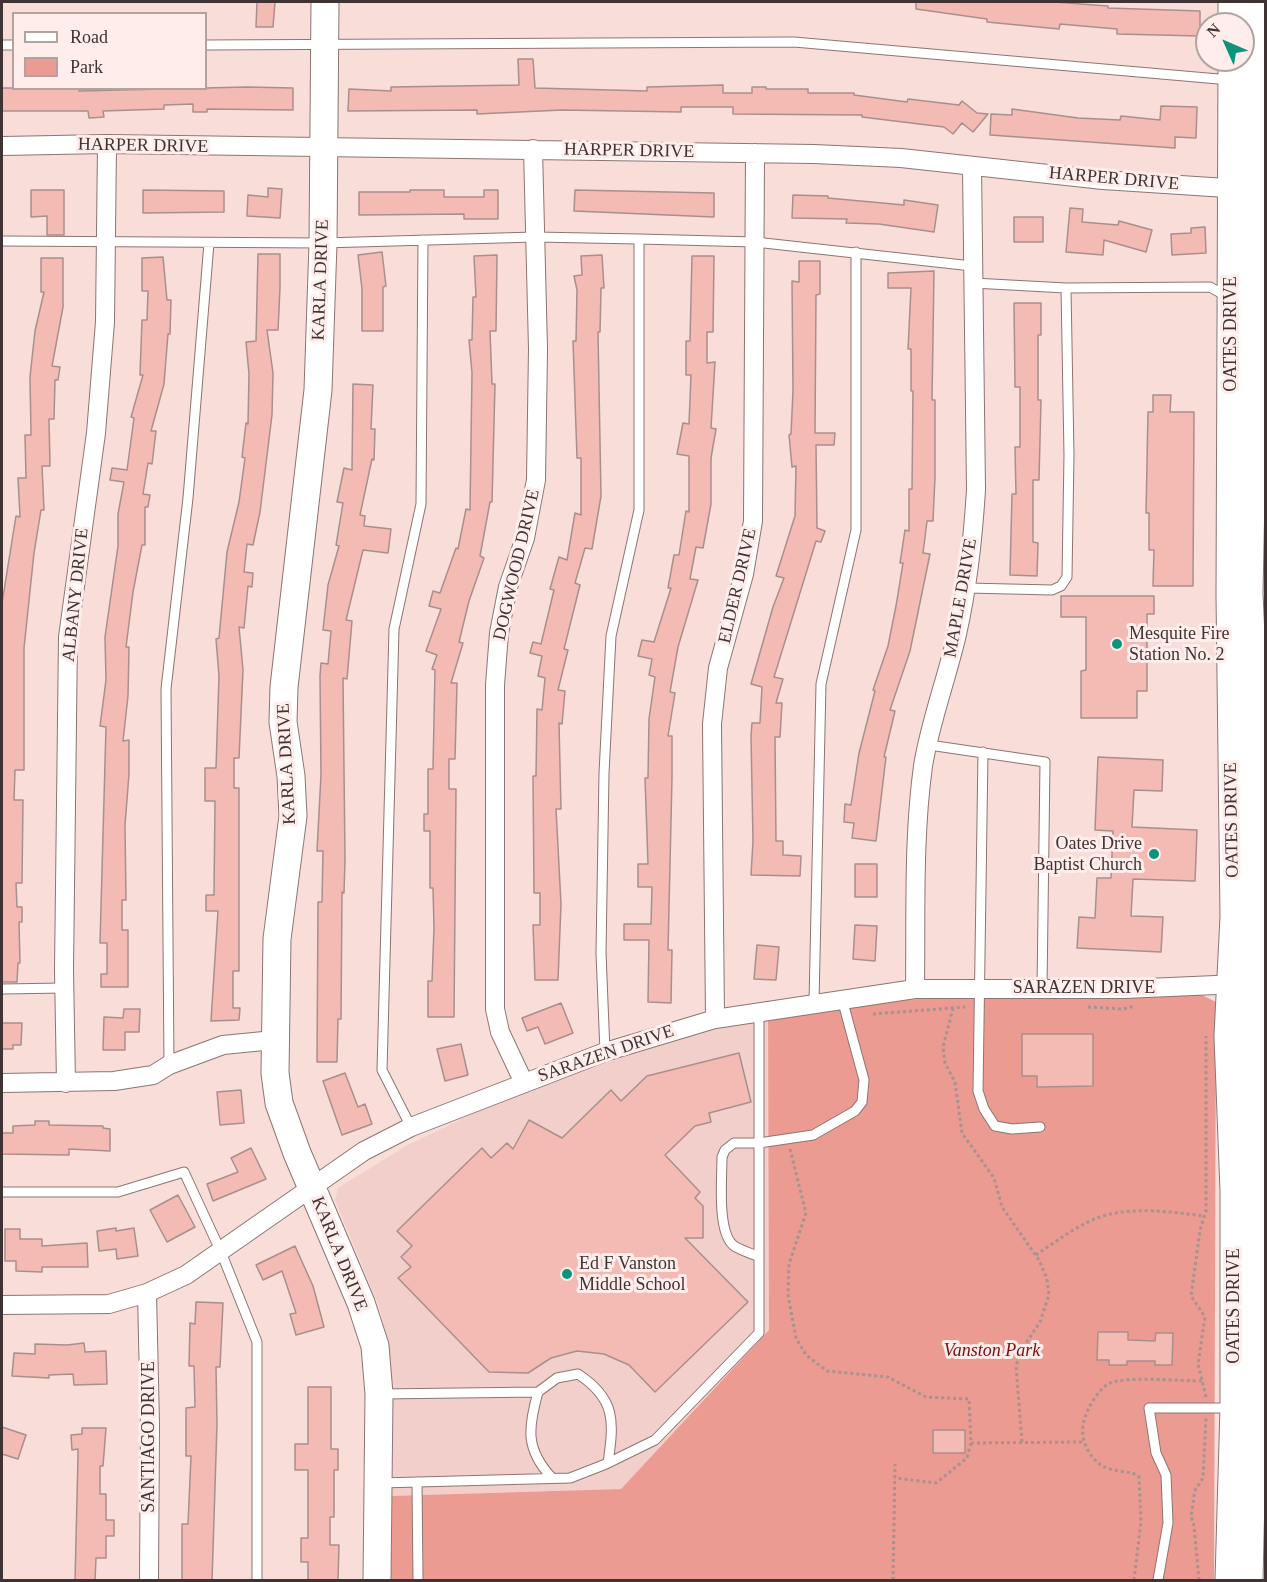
<!DOCTYPE html>
<html>
<head>
<meta charset="utf-8">
<style>
	body { margin:0 }
	#map { position:relative; width:1267px; height:1582px; overflow:hidden; background:#f8ddd9; font-family:Georgia,serif }
	canvas { display:block }
	.frame { position:absolute; inset:0; border:3px solid #3f3433; pointer-events:none }
	.legend { position:absolute; left:12px; top:12px; width:195px; height:78px; box-sizing:border-box; background:#feedeb; border:2px solid #b2a3a1; margin:0; padding:8px 10px; list-style:none; font-size:18px; color:#3f3433 }
	.legend li { display:flex; align-items:center; gap:12px; height:30px }
	.legend b { width:30px; border:2px solid #b2a3a1 }
	.north { position:absolute; left:1195px; top:12px; width:60px; height:60px; box-sizing:border-box; background:#feedeb; border:2px solid #b2a3a1; border-radius:50%; rotate:315deg; font-size:16px; font-weight:700; line-height:24px; text-align:center; color:#3f3433 }
	.north::after { content:''; display:block; margin:auto; width:21px; height:27px; background:#0d927b; clip-path:polygon(50% 0,100% 100%,50% 72%,0 100%) }
</style>
</head>
<body>
<div id="map">
<canvas width="1267" height="1582"></canvas>
<div class="frame"></div>
<ul class="legend">
<li><b style="height:8px;background:#fff"></b>Road</li>
<li><b style="height:16px;background:#ec9b92"></b>Park</li>
</ul>
<div class="north">N</div>
</div>
<script>
const context = document.querySelector('canvas').getContext('2d');
context.lineJoin = 'round';
function paint(path, color) { context.fillStyle = color; context.fill(path, 'evenodd'); }
function stroke(path, color, width, dash) { context.strokeStyle = color; context.lineWidth = width; context.lineCap = dash ? 'butt' : 'round'; context.setLineDash(dash || []); context.stroke(path); }
function label(font, color, halo, rows, align = 'center') {
  context.font = font + ' Georgia,serif'; context.lineWidth = 6; context.setLineDash([]); context.textBaseline = 'middle'; context.strokeStyle = halo; context.fillStyle = color; for (const [text, x, y, turn = 0] of rows) {
    context.save(); context.translate(x, y); context.rotate((+turn || 0) * Math.PI / 180); context.textAlign = isNaN(turn) ? turn : align; if (halo) context.strokeText(text, 0, 0); context.fillText(text, 0, 0); context.restore();
  }
}
const built = new Path2D(`
	M768 1013 770 1330 621 1489 389 1496 390 1385 386 1335 379 1306 335 1200 338 1188 406 1146 472 1114 632 1049Z`);
const green = new Path2D(`
	M1202 995 1216 1002V1007L1214 1580H389V1496L621 1489 769 1330 768 1013 949 996Z`);
const building = new Path2D(`
	M257 2H275L273 27H256Z
	M916 2H1054L1108 6V8L1200 11V36L1117 34V29L1060 24 1059 29 987 22V19L916 9Z
	M518 59H533L535 88 647 91V87L723 85V93H752V87H766V89H808V93H854V95L907 102 908 99 959 105 962 101 977 113 988 114 973 132 962 123 953 134 944 127 862 117V115L733 114V107H681V112L562 110 477 114V110L348 111 349 89 391 91V87L519 85Z
	M247 87 293 88V110L207 109V112H193V104L164 105V109L103 111 104 117 89 118 88 111H2V88H80L79 91Z
	M1161 106 1197 107 1196 138 1175 137V148L990 135 991 114 1012 115V109L1078 118 1120 120 1121 116 1160 120Z
	M268 188 282 189 280 218 247 216 248 195 268 197Z
	M31 190H64V235H47V216L31 217Z
	M143 190 224 191V212L143 213Z
	M410 190H444V197H484V190H498V219H464V214L359 215V192H410Z
	M575 190 714 193V217L574 211Z
	M793 195 828 196V198L904 205V200L938 205 934 232 879 224 846 223 847 219 792 218Z
	M1070 208 1083 209 1082 222 1118 225 1119 221 1152 230 1146 252 1104 240 1103 255 1066 252Z
	M1014 217H1043V242H1014Z
	M1205 227 1206 253 1172 255 1171 234 1191 233V228Z
	M382 252 386 286 383 287V331H362V289L358 255Z
	M258 254H280V288L278 330H267L273 373 272 415 260 512 253 545 247 544 244 572 253 573 252 587 248 586 244 628 239 627 243 670 239 758H234V788H239V971H233V1008H240L239 1020 211 1021 218 911H206V895H214L215 801H205V768H216L219 676 216 639 219 638 227 552 239 502 245 458 242 457 246 423 248 424 249 374 246 342 256 341Z
	M497 255 496 331H490L492 384H495L492 502H490L480 556 484 558 469 601 459 642 463 643 451 683H457L455 759H449V789H456L454 1017H428V981H432L434 928 433 888H430V831H424V814H428V769H433L435 670 432 669 437 655 426 651 441 609 429 606 433 591 440 593 456 548 458 549 466 509 470 510 472 373 469 340H472L473 297H476L474 256Z
	M602 255 604 288H601L600 332H598L601 496 592 549 585 548 575 583 580 585 564 649 568 650 558 690 565 691 562 724 559 723 561 809H556L561 904 558 980H535L533 925H540V893H534L533 776H536L537 709 542 710 545 678 538 676 542 656 530 653 533 642 541 644 554 590 550 589 559 557 567 560 575 513 581 515V458H577L573 341H576L577 290 574 276 582 275 581 256Z
	M692 256H714L713 332H707V363L715 362 711 428 716 429 711 458V504L703 548 696 547 690 579 698 580 678 647 670 692 675 693 668 736H672V778L668 950H672L671 1003 648 1002 649 940H624V924H651L652 887H638V864H648L645 778H648L649 719 655 677 649 675 652 659 638 656 642 640 654 642 671 588H668L674 555H679L686 511 689 512V456L677 454 683 423 689 424 691 375H686V341H690Z
	M163 257 167 300H171L170 334H168L164 384 151 431H156L152 464 148 463 143 494 150 495 148 507H145V545H142L133 592 126 647H129L128 696 123 741 129 740V774L125 825 126 900H122V930H128V987H101V974H107V943H100L106 727 100 726 106 680 105 637 118 546V514L124 482 110 480 112 468 127 470 134 418 131 417 143 375H140L142 320H147L148 291H142V258Z
	M41 258H63V307L52 366 60 367 58 380H55L54 419H49L50 466H42L44 510H41L34 553 24 648V770H15L14 800H23L22 883H16L17 907H22V922H19L20 963H18L17 982H2V603L16 516 20 517 18 478H26L25 435H31L30 377 35 331 44 292H41Z
	M799 261H820V294L816 295 815 433H835L834 445H816L817 528 825 531 821 542 816 541 774 677 783 679 776 703H782L780 737H775L776 841H783V855L801 856 800 876 751 875 753 841 751 736 752 723H760L762 687 751 684 773 607 784 578 776 576 795 516 796 466 792 467 789 435 791 434 793 391 792 281 799 282Z
	M934 271 932 400H935V477L933 521H927L923 553 930 554 910 651 890 710 895 711 884 757H886L876 841 852 838 854 823 844 822 845 804 851 805 859 753 875 691 873 690 888 646 896 606 903 563H900L905 530 909 531V489H912L913 391H911V349H908L911 288H888V273Z
	M1014 303H1041V335H1038V400H1041L1039 480H1033V542L1038 543 1037 576 1010 575 1012 494H1016L1015 447H1020V387H1015Z
	M353 384 373 385 371 429H375L374 460 372 459 360 515 365 516 364 526 391 529 388 553 363 550 346 620 352 621 347 679 343 678 345 860 344 893 342 892 341 1019H338L337 1062H317L318 902H322L323 851H317L321 775 320 676 321 663 328 664 331 631 323 630 328 585 339 546 336 545 343 503 337 502 344 468 352 470Z
	M1153 395H1171L1170 412H1194L1193 586H1153L1154 550H1149V513H1146L1148 412H1153Z
	M1061 596H1154V614H1147V691H1137V718H1081V671L1086 670V617H1061Z
	M1098 757 1163 760 1162 791 1134 790 1132 827 1197 830 1195 881 1133 879 1131 916 1163 917 1161 952 1077 948 1079 917 1095 918 1097 878H1111L1113 831 1095 830Z
	M855 864H877V897H855Z
	M855 925 877 926 875 961 853 959Z
	M757 945 779 947 776 980 754 979Z
	M561 1003 573 1033 545 1044 538 1027 527 1031 522 1018Z
	M124 1009H140L139 1032H125V1050H103L104 1017 123 1018Z
	M2 1023H22L21 1045H13V1049H2Z
	M1022 1034H1093V1086L1037 1087V1076H1022Z
	M461 1044 468 1075 445 1081 437 1049Z
	M739 1053 751 1102 709 1113 711 1122 695 1126 665 1155 700 1192 695 1198 703 1206V1238H685L748 1302 655 1392 629 1365 604 1354 577 1351 551 1358 528 1373 489 1372 398 1278 411 1267 401 1257 412 1246 397 1231 482 1148 491 1158 507 1143 513 1149 529 1120 562 1138 611 1090 621 1101 647 1076Z
	M345 1073 358 1107 365 1104 372 1124 342 1135 323 1081Z
	M241 1090 244 1123 220 1125 217 1092Z
	M35 1121H49V1125L103 1126V1128L110 1129V1151L69 1149V1155L2 1154V1133H13V1126L35 1125Z
	M251 1148 266 1179 213 1201 207 1184 238 1172 231 1158Z
	M178 1195 195 1227 167 1242 150 1210Z
	M116 1228V1231L134 1228 138 1256 117 1259 116 1249 99 1251 97 1231Z
	M5 1229H20V1239H42V1246L87 1243 88 1267H42V1272L16 1271V1261H5Z
	M295 1246 313 1286 324 1327 296 1335 290 1314 296 1313 282 1271 263 1280 256 1265Z
	M196 1302 223 1303 220 1367H216L217 1424 212 1581H182V1524H188L191 1456H186V1408L195 1407 194 1366H189L190 1323 195 1324Z
	M1098 1332H1128V1340L1155 1341 1156 1333H1173L1172 1365H1155V1361H1127V1365H1109V1360H1097Z
	M84 1343 85 1352 106 1351 107 1384 74 1385 73 1374 49 1375V1378L12 1376 14 1353 35 1354V1344L67 1345Z
	M308 1387H331V1449H338V1470H334V1517H330V1545H339L338 1581H308V1562H301V1538H308V1470H295V1444H308Z
	M2 1427 26 1435 18 1459 2 1454Z
	M82 1428H106L103 1466H100V1494H106V1520H114V1536H106V1558H96L95 1581H75L78 1456V1449L72 1450 71 1435 82 1434Z
	M933 1430H965V1453H933Z`);
const path = new Path2D(`
	M1088 1007 1123 1009 1135 1006
	M953 1008 943 1047 945 1063 955 1082 962 1133 994 1178 1002 1207 1039 1260 1047 1279 1049 1295 1040 1322 1022 1349 1016 1366 1022 1442
	M873 1014 965 1007
	M790 1149 806 1213 789 1264 788 1295 796 1338 806 1355 827 1371 888 1377 926 1397 969 1399 971 1443 967 1458 936 1483 895 1478
	M1036 1255C1057 1241 1081 1222 1106 1215 1138 1207 1172 1212 1204 1216
	M1206 1397 1198 1364 1205 1317 1191 1296 1200 1230 1206 1211V1036
	M971 1443 1083 1442
	M893 1580 895 1464
	M1134 1580 1141 1522 1139 1477C1130 1468 1109 1476 1094 1459 1085 1449 1080 1434 1084 1421 1086 1410 1099 1388 1110 1383 1126 1376 1181 1381 1202 1381
	M1199 1580 1194 1526 1191 1516 1195 1490 1203 1478 1206 1418`);
const lane = new Path2D(`
	M2 45H14
	M206 45 794 42 1230 80
	M2 241 323 243 535 237 639 239 755 242 972 266
	M973 283 1066 288 1210 287 1228 297
	M967 588 1052 590 1061 586 1067 577 1069 455 1066 288
	M929 745 1045 762 1042 989
	M983 752 978 1091 984 1109 995 1126 1012 1129 1040 1127
	M2 989 64 988
	M814 1002 821 684 856 530V252
	M605 1052 601 953 604 773 611 636 639 510V239
	M169 1065 166 689 188 498 209 243
	M411 1127 382 1070 394 629 421 504 423 240
	M2 1192H118L184 1172 221 1252 257 1342V1580
	M759 1257C751 1253 739 1250 733 1245 717 1231 722 1178 722 1157L725 1150 734 1143H759L813 1135 855 1111 862 1102 864 1080 842 999
	M538 1392C528 1428 525 1449 552 1478
	M381 1394 538 1392 557 1378 578 1374C616 1399 614 1421 608 1463
	M417 1482 418 1580
	M380 1483 570 1478 606 1464 655 1440 759 1333V1011
	M1158 1580 1168 1523 1166 1475 1156 1453 1149 1408H1232`);
const street = new Path2D(`
	M2 146 107 144 814 154 901 158 1103 180 1242 189
	M915 989C916 916 913 839 923 766 930 722 947 678 957 634 968 586 973 538 976 490L972 167
	M715 1019 712 724 718 668 744 574 753 521 755 153
	M2 1083 114 1081 153 1075 169 1065 223 1045 274 1040
	M66 1083 64 970 68 637 96 433 105 322 107 144
	M524 1083 500 1032 495 1009V685L499 633 508 587 525 538 536 480 538 349 533 149
	M147 1293 150 1425 149 1580
	M2 1305 109 1304 147 1293 186 1275 364 1151 411 1127 605 1052 715 1019 915 989H1124L1239 984`);
const secondary = new Path2D(`
	M325 2 323 243 318 390 284 687 283 722 291 776 293 816 277 939 275 1073 279 1103 297 1153 361 1303 375 1346 379 1394 377 1580
	M1232 24V2
	M1229 1580 1234 1408V1191L1228 1036 1234 917 1230 595 1232 60
	M1249 1580 1253 1411 1251 1036 1257 762 1249 594 1255 298V2`);
const markers = [
	[1117,644,6,"#0d927b"],
	[1154,854,6,"#0d927b"],
	[567,1274,6,"#0d927b"]
];
const streetNames = [
	["HARPER DRIVE",143,146,1],
	["HARPER DRIVE",629,151,1],
	["HARPER DRIVE",1114,179,5],
	["KARLA DRIVE",321,280,-88],
	["OATES DRIVE",1231,334,-90],
	["DOGWOOD DRIVE",517,565,-77],
	["ELDER DRIVE",738,586,-77],
	["ALBANY DRIVE",76,595,-84],
	["MAPLE DRIVE",961,598,-80],
	["KARLA DRIVE",287,764,-93],
	["OATES DRIVE",1232,820,-91],
	["SARAZEN DRIVE",1084,988],
	["SARAZEN DRIVE",606,1054,-19],
	["KARLA DRIVE",339,1254,68],
	["OATES DRIVE",1234,1306,-90],
	["SANTIAGO DRIVE",149,1437,-90]
];
const poiNames = [
	["Mesquite Fire",1129,634],
	["Station No. 2",1129,655],
	["Oates Drive",1142,844,"right"],
	["Baptist Church",1142,865,"right"],
	["Ed F Vanston",579,1264],
	["Middle School",579,1285]
];
const parkNames = [
	["Vanston Park",992,1351]
];
paint(built, '#f2cfca');
paint(green, '#ec9b92');
paint(building, '#f4bbb4');
stroke(building, '#a98f8c', 1.5);
stroke(lane, '#8d7572', 11);
stroke(street, '#8d7572', 20);
stroke(secondary, '#8d7572', 29);
stroke(path, '#a69290', 3, [3, 3]);
stroke(lane, '#fff', 9);
stroke(street, '#fff', 18);
stroke(secondary, '#fff', 27);
for (const [x, y, r, color] of markers) { const dot = new Path2D(); dot.arc(x, y, r, 0, 2 * Math.PI); context.fillStyle = color; context.fill(dot); stroke(dot, '#feedeb', 2); }
label('18px', '#3f3433', '#feedeb', streetNames);
label('18px', '#3f3433', '#feedeb', poiNames, 'left');
label('italic 18px', '#7c0d12', '#feedeb', parkNames);
</script>
</body>
</html>
